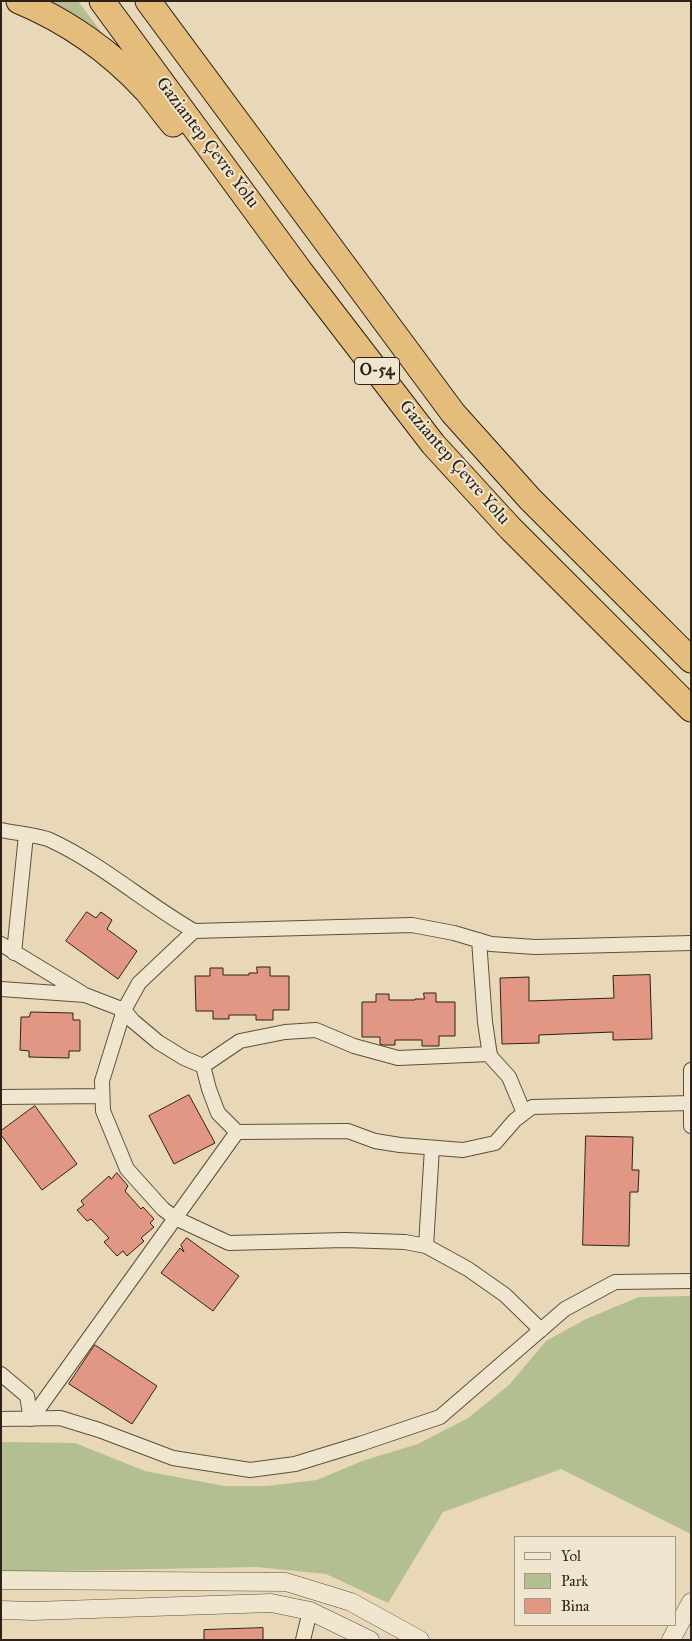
<!DOCTYPE html>
<html>
<head>
<meta charset="utf-8">
<style>
	body { margin:0 }
	#map { position:relative; width:692px; height:1641px; overflow:hidden; background:#e8d8b7; font-family:"IM FELL Great Primer",serif }
	canvas { display:block }
	.frame { position:absolute; inset:0; border:2px solid #2f2117; pointer-events:none }
	.legend { position:absolute; left:514px; top:1536px; width:162px; height:90px; box-sizing:border-box; background:#f0e6d0; border:1px solid #a39786; margin:0; padding:6px 9px; list-style:none; font-size:15px; color:#2f2117 }
	.legend li { display:flex; align-items:center; gap:10px; height:25px }
	.legend b { width:25px; border:1px solid #a39786 }
</style>
</head>
<body>
<div id="map">
<canvas width="692" height="1641"></canvas>
<div class="frame"></div>
<ul class="legend">
<li><b style="height:6px;background:#f0e6d0"></b>Yol</li>
<li><b style="height:14px;background:#b3bf90"></b>Park</li>
<li><b style="height:14px;background:#e19784"></b>Bina</li>
</ul>
</div>
<script>
const context = document.querySelector('canvas').getContext('2d');
context.lineJoin = 'round';
function paint(path, color) { context.fillStyle = color; context.fill(path, 'evenodd'); }
function stroke(path, color, width, dash) { context.strokeStyle = color; context.lineWidth = width; context.lineCap = dash ? 'butt' : 'round'; context.setLineDash(dash || []); context.stroke(path); }
function label(font, color, halo, rows, align = 'center') {
  context.font = font + ' "IM FELL Great Primer",serif'; context.lineWidth = 4; context.setLineDash([]); context.textBaseline = 'middle'; context.strokeStyle = halo; context.fillStyle = color; for (const [text, x, y, turn = 0] of rows) {
    context.save(); context.translate(x, y); context.rotate((+turn || 0) * Math.PI / 180); context.textAlign = isNaN(turn) ? turn : align; if (halo) context.strokeText(text, 0, 0); context.fillText(text, 0, 0); context.restore();
  }
}
const green = new Path2D(`
	M41 1H78L111 45Z
	M691 1296V1534L561 1469 443 1512 388 1603 326 1574 257 1567 1 1572V1442L75 1443 145 1471 224 1486H267L317 1480 362 1461 418 1444 468 1418 509 1385 546 1341 586 1319 639 1297Z`);
const building = new Path2D(`
	M87 912 96 918 101 912 112 920 107 929 137 951 118 979 66 941Z
	M257 967H270V976H289V1010H273V1020H256V1015H229V1019H213V1011H196L195 976H210V968H223V975H249V973H257Z
	M650 975 652 1039 613 1040V1032L539 1035V1043L502 1044 500 978 529 977V1001L614 998 613 976Z
	M424 993H436V1002H455V1036H439V1046H422V1040H395V1045H383L380 1044V1037H362V1002H376V994H389V1000H415V999H424Z
	M31 1012 73 1013V1020H80V1051H69V1058L29 1057V1051L20 1050 21 1017H29Z
	M189 1095 215 1143 174 1164 149 1116Z
	M35 1106 77 1164 42 1190 1 1135V1131Z
	M586 1136 633 1137 632 1170H639L638 1192H630L629 1246 583 1245Z
	M117 1173 128 1186 125 1191 141 1209 143 1207 154 1219 150 1223 154 1227 141 1238 144 1241 127 1256 123 1251 117 1256 104 1242 109 1238 91 1219 87 1221 77 1210 84 1205 81 1201 109 1176 111 1179Z
	M187 1238 239 1276 213 1311 161 1273 180 1248 184 1252 181 1245Z
	M95 1345 157 1386 132 1424 69 1384Z
	M263 1628V1640H204V1630Z`);
const minor = new Path2D(`
	M1 830C15 833 39 835 50 840 102 864 145 903 194 931L412 925 454 933 491 944 535 947 691 943
	M194 931 139 983 124 1010 102 1081 103 1111 127 1169 163 1209 175 1218 229 1243 345 1240 405 1242 426 1246 468 1269 505 1295 541 1330
	M479 940 485 1022 490 1056 509 1077 524 1113
	M1 944 82 993
	M14 953 26 835
	M1 989 85 995 124 1010 133 1021 158 1042 184 1058 203 1066 240 1041 285 1032 316 1030 354 1046 398 1058 490 1054
	M203 1066 209 1089 218 1113 237 1132
	M691 1070V1126
	M1 1097 102 1096
	M426 1246 432 1148
	M1 1374 27 1396 31 1419
	M1 1419 60 1418 99 1430 173 1458 250 1470 295 1464 360 1444 440 1417 565 1309 615 1282 691 1281
	M31 1419 237 1132 348 1131 375 1141 400 1145 463 1150 495 1143 515 1120 532 1107 691 1103
	M303 1640 310 1611`);
const tertiary = new Path2D(`
	M1 1580 286 1582 351 1602 420 1640
	M1 1610 33 1611 271 1603 310 1611 370 1640
	M671 1640 691 1602`);
const motorway = new Path2D(`
	M19 1C67 21 112 53 147 91 156 102 164 113 173 124
	M102 1 300 271 433 444 510 528 691 709
	M148 1 453 413 530 499 691 660`);
const shields = [
	[377,371,45]
];
const shieldNames = [
	["O-54",377,371]
];
const streetNames = [
	["Gaziantep Çevre Yolu",207,143,53],
	["Gaziantep Çevre Yolu",454,463,49]
];
paint(green, '#b3bf90');
paint(building, '#e19784');
stroke(building, '#2f2117', 1);
stroke(minor, '#5d4f3f', 16);
stroke(tertiary, '#5d4f3f', 19);
stroke(motorway, '#2f2117', 27);
stroke(minor, '#f0e6d0', 14);
stroke(tertiary, '#f0e6d0', 18);
stroke(motorway, '#e4bc7c', 25);
for (const [x, y, w] of shields) { const box = new Path2D(); box.roundRect(x - w / 2, y - 13.5, w, 27, 4); context.fillStyle = '#f0e6d0'; context.fill(box); stroke(box, '#2f2117', 1); }
label('bold 16px', '#2f2117', null, shieldNames);
label('18px', '#2f2117', '#f0e6d0', streetNames);
</script>
</body>
</html>
